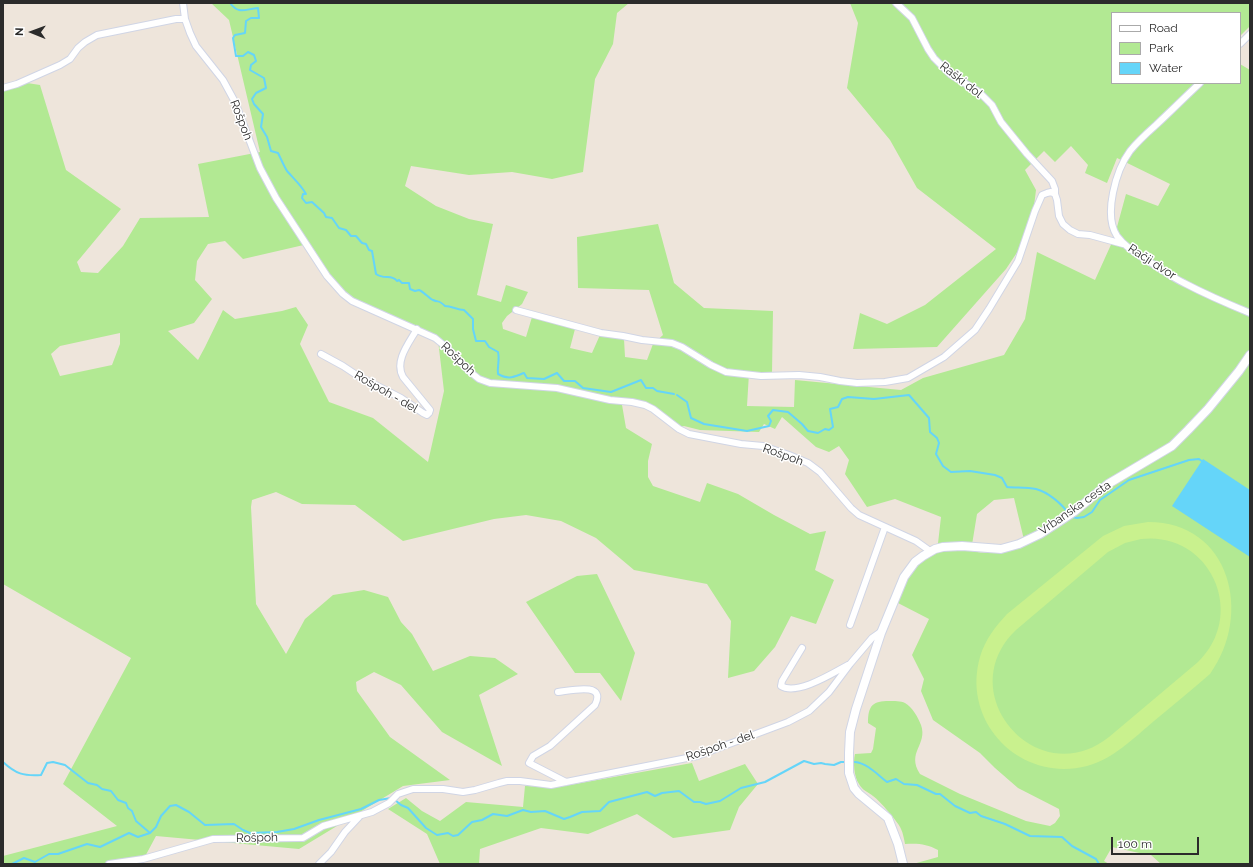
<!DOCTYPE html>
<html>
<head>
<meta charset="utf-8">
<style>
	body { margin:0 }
	#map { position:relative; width:1253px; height:867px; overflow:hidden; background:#eee5db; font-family:Raleway,sans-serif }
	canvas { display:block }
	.frame { position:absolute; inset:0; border:4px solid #2b2b2b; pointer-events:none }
	.legend { position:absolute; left:1111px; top:12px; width:130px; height:72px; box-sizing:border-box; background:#fff; border:1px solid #aaa; margin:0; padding:5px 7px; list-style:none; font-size:12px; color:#2b2b2b }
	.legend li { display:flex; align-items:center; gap:8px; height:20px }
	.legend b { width:20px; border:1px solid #aaa }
	.north { position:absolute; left:12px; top:12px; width:40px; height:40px; -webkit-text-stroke:3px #fff; paint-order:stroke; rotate:271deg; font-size:11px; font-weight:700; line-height:16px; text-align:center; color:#2b2b2b }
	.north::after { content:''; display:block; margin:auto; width:14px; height:18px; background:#2b2b2b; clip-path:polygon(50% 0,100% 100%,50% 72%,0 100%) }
	.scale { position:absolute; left:1111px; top:837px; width:88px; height:18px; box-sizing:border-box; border:2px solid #2b2b2b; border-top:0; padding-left:5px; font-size:12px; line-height:14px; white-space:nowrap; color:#2b2b2b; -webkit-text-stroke:3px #fff; paint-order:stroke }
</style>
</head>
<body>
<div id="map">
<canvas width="1253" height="867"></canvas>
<div class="frame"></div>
<ul class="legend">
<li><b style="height:5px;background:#fff"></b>Road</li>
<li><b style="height:11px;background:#b2e993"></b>Park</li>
<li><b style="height:11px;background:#65d5f9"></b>Water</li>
</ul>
<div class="north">N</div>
<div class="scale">100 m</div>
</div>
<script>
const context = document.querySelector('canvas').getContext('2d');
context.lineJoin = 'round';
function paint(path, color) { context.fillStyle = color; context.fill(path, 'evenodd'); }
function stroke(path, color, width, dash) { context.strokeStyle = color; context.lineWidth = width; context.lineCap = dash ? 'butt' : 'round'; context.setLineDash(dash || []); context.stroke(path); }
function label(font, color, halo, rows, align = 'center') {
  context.font = font + ' Raleway,sans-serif'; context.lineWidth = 3; context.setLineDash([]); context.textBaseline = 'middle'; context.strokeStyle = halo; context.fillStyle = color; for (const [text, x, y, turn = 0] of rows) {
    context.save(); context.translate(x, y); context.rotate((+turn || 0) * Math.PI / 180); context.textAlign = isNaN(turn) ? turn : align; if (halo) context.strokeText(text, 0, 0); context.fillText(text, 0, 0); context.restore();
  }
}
const green = new Path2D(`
	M211 3H629L617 13 613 44 595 79 583 172 552 179 512 172 469 175 411 166 405 186 436 206 469 219 493 224 477 295 501 302 506 285 528 292 522 304 507 316 502 323 503 329 526 337 532 317 575 329 570 348 592 353 600 335 624 339 625 357 647 360 653 344 663 335 649 290 578 288 577 237 658 224 674 283 704 308 773 311 772 373H749L747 406 794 407 795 380 901 390 923 378 1004 355 1025 319 1037 252 1095 280 1114 238 1126 194 1158 206 1170 184 1117 158 1107 183 1085 173 1088 165 1071 146 1055 162 1044 151 1025 170 1036 190 1033 214 1022 245 1006 269 937 347 853 349 860 313 887 324 925 305 996 249 917 188 890 140 847 88 858 23 850 3H1250V26L1240 36V13H1112V83H1240V64L1250 70V864H1161L1151 855 1144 854 1112 847 1104 861 1109 864H913L938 857V850C927 844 918 843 905 844 904 839 903 833 901 829 899 823 879 800 873 796 868 792 862 790 859 784 854 777 853 762 855 754L871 753 873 749 876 728 868 723C868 705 873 701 889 701 894 701 901 701 905 703 912 707 918 717 921 725 928 745 906 752 920 774L960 794 1026 821 1050 826 1055 823 1060 816 1059 809 1018 788 995 768 980 753 933 720 921 691 924 679 912 655 929 619 896 602 904 579 918 564 937 552 941 517 895 499 867 507 845 474 849 460 839 446 829 452 816 447 782 417 775 429 764 424 759 432 700 430 684 426 680 427 644 402 634 399H621L626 428 652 444 648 461V477L653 486 700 502 707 483 738 494 774 515 810 534 826 531 815 570 834 580 816 624 791 616 775 647 754 671 728 678 731 621 707 584 634 570 596 538 561 521 526 515 494 519 403 541 355 505 302 504 276 492 252 500 251 507 256 604 286 654 305 619 333 595 364 590 388 597 401 622 412 634 433 671 470 656 495 658 518 674 479 695 502 766 442 732 401 685 374 672 356 682 357 691 390 737 450 780 403 786 299 849 156 836 141 864H3V856L117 826 63 784 131 658 3 584V90L27 83 40 85 66 170 121 209 77 262 81 272 98 273 123 246 140 218 209 217 198 164 260 152 229 20ZM225 241 243 259 308 244 346 296 438 340 444 391 428 462 373 418 329 402 300 344 308 325 296 307 282 311 235 319 223 310 205 347 198 360 168 331 194 323 212 299 195 280 197 261 208 244ZM120 333V344L112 365 60 376 51 354 60 346ZM1014 498 1025 544C1014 548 1002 554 990 553 984 553 977 552 971 551L977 514 994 500Z
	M597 574 635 653 621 701 600 673H575L526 602 577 576Z
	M692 763 699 781 745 764 758 784 739 807 730 830 673 838 637 814 588 834 541 828 480 849 479 864H440L427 834 388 809 406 798 422 811 440 821 466 802 523 807 525 786 558 787Z`);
const pitch = new Path2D(`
	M1148 522C1231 522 1253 615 1210 674 1192 690 1173 705 1154 721 1134 738 1113 759 1087 766 1021 783 961 723 980 657 985 640 995 627 1007 614L1103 536 1124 526ZM1141 539C1210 531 1248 614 1198 662L1109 737C1038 794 950 693 1016 630L1108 552 1125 543Z`);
const water = new Path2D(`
	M1203 459 1250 490V557L1172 506Z`);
const stream = new Path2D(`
	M230 3C239 15 245 9 258 8L259 18H251L246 21 245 33 235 35 233 38 236 56H243L248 52 254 55 256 61 251 65 250 70 264 78 266 88 256 93 252 99 254 104 263 114 261 127 267 137 271 151 278 153C281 159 284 166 287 171 294 179 301 185 306 194H303L302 198 306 203 312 202 324 213 326 217 332 218 339 228 346 230 351 236H356L362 243 366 244 369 250 372 251 376 274C384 280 392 274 397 281L399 280 402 283H409L410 289 415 291 419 290C424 292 430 299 433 300 439 303 438 299 445 306 452 306 457 310 464 310L473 319V329L476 341H485L489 347 498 352C500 360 497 366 498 374 509 380 513 377 524 373L527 378 544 379 557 373 564 381H575L583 388 611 392 641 380 646 388H653L657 391 674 394
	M677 395 687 402 691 418 704 424 747 431 769 426 771 421 768 416 773 410 788 412 802 424 808 431 818 433 825 429 829 430 833 427 830 409 838 407 842 399 848 397 874 399 909 395 929 418 930 432 937 438 939 443 936 454 943 466 951 472 970 471 995 475 1002 478 1007 487C1016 488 1026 487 1036 489 1048 492 1062 504 1069 514
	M1072 517 1077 518 1084 517 1092 512 1100 500 1129 480 1189 460 1199 459 1203 462
	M3 762C16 774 23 776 41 775L47 763 53 762 65 765 88 783 97 785 102 789 111 791 118 800 126 803 128 808 132 811 136 821 150 833
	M855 762C867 763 878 775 887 782L896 779 904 784 917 785 936 794H940L955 806 970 813 976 812 981 816 1005 824 1030 836 1062 837 1072 846 1096 859 1099 864
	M395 800 401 805 408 808 426 828 437 835 448 833 453 836 458 835 472 822 482 820 493 814 507 816 523 810 531 812 545 811 564 819 570 817 582 812 600 811 609 802 647 792 655 796 662 793 679 791 694 802H700L706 804 720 801 741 788 765 782 804 761 814 764 821 763 825 764 834 765 841 762H846
	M12 864 24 858 35 862 49 854H58L87 844 100 847 129 833 138 837 150 833 156 827 161 816 170 806 176 805 189 812 205 825 234 824 243 830 250 833 277 832 294 829 319 820 361 809 379 800 391 798`);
const minor = new Path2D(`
	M183 3 185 19 190 33 196 46 223 80 235 102 260 168 276 198 327 276 343 294 352 301 435 338 446 347 469 371 479 379 490 383 557 388 610 400 632 402 645 405 653 409 679 429 689 434 741 444 763 446 789 455 808 463 820 472 851 508 859 515 916 541 930 551
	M896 3 912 18 928 49 934 58 950 74 979 92 992 105 1001 122 1027 154 1052 181 1055 189V194
	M1240 44 1250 34
	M1200 83C1185 97 1171 111 1156 125 1147 133 1138 141 1130 151 1116 170 1103 215 1117 236 1125 247 1137 254 1148 261 1160 268 1171 277 1184 283 1205 294 1228 304 1250 313
	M3 88 17 84 60 65 70 59 78 48 85 42 97 35 176 19H185
	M516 310 601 333 623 336 642 340 672 343 682 347 711 365 726 372 761 376 799 375 820 377 840 381 857 383 885 382 908 378 944 357 975 330 989 309 1018 261 1035 211 1042 195 1047 193 1051 192 1055 194 1057 200 1059 216 1063 224 1070 230 1078 234 1090 235 1123 244
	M321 354 343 366 358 376 401 398 423 413 427 415 429 413 430 410 403 377C394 361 409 343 417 329
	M850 625 885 527
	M802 648 782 681 781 686C797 696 833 673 848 665
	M558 692C569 691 607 681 595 705L550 746 533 756 529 763 566 782
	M109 864 143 859 213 839 303 838 323 826 372 812 389 803 398 794 413 789H443L463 792 475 790 499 783 507 781H520L551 785 697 756 788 722 809 711 829 692 850 664 872 638 882 631
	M319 864 331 852 345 832 359 817`);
const tertiary = new Path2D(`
	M903 864 898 844 888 818 859 794 854 788 849 773V753L850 732 856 709 881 633 904 577 915 562 923 556 935 549 943 547 962 546 1001 549 1019 544 1040 534 1060 521 1075 511 1108 484 1172 446 1188 430 1208 409 1239 371 1250 355`);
const streetNames = [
	["Raški dol",961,80,38],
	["Rošpoh",241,120,69],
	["Račji dvor",1152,262,33],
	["Rošpoh",458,359,43],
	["Rošpoh - del",386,392,30],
	["Rošpoh",783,455,20],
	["Vrbanska cesta",1075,508,-35],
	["Rošpoh - del",720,746,-19],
	["Rošpoh",257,838,-1]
];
paint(green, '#b2e993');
paint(pitch, '#c9f18e');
paint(water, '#65d5f9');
stroke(stream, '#65d5f9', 2);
stroke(minor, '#d0d5e5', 8);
stroke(tertiary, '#d0d5e5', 10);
stroke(minor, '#fff', 6);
stroke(tertiary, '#fff', 8);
label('12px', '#2b2b2b', '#fff', streetNames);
</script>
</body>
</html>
